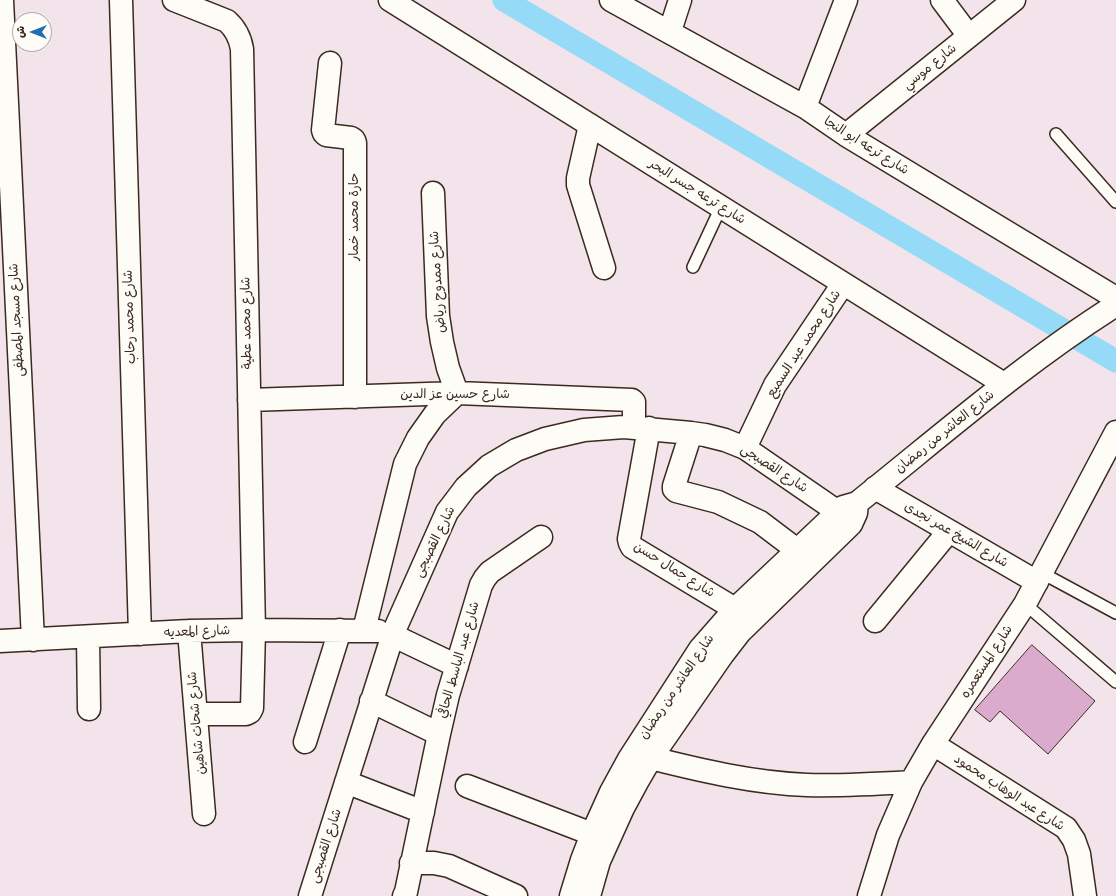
<!DOCTYPE html>
<html>
<head>
<meta charset="utf-8">
<style>
	body { margin:0 }
	#map { position:relative; width:1116px; height:896px; overflow:hidden; background:#f2e4ea; font-family:"Balsamiq Sans","Playpen Sans Arabic",sans-serif }
	canvas { display:block }
	.north { position:absolute; left:12px; top:12px; width:40px; height:40px; box-sizing:border-box; background:#fdfcf7; border:1px solid #afa8a0; border-radius:50%; rotate:270deg; font-size:11px; font-weight:700; line-height:16px; text-align:center; color:#3b2a1e }
	.north::after { content:''; display:block; margin:auto; width:14px; height:18px; background:#1f6fb2; clip-path:polygon(50% 0,100% 100%,50% 72%,0 100%) }
</style>
</head>
<body>
<div id="map">
<canvas width="1116" height="896"></canvas>
<div class="north">ش</div>
</div>
<script>
const context = document.querySelector('canvas').getContext('2d');
context.lineJoin = 'round';
function stroke(path, color, width, dash) { context.strokeStyle = color; context.lineWidth = width; context.lineCap = dash ? 'butt' : 'round'; context.setLineDash(dash || []); context.stroke(path); }
function paint(path, color) { context.fillStyle = color; context.fill(path, 'evenodd'); }
function label(font, color, halo, rows, align = 'center') {
  context.font = font + ' "Balsamiq Sans","Playpen Sans Arabic",sans-serif'; context.lineWidth = 3.5; context.setLineDash([]); context.textBaseline = 'middle'; context.strokeStyle = halo; context.fillStyle = color; for (const [text, x, y, turn = 0] of rows) {
    context.save(); context.translate(x, y); context.rotate((+turn || 0) * Math.PI / 180); context.textAlign = isNaN(turn) ? turn : align; if (halo) context.strokeText(text, 0, 0); context.fillText(text, 0, 0); context.restore();
  }
}
const canal = new Path2D(`
	M504 0 1116 361`);
const building = new Path2D(`
	M1032 645 1095 701 1048 754 1000 711 990 722 975 710Z`);
const service = new Path2D(`
	M1056 134 1116 202
	M693 267 721 207
	M1042 573 1116 613
	M1025 604 1116 682`);
const minor = new Path2D(`
	M2 0 33 640
	M121 0 140 634
	M174 0 227 21C236 29 240 37 242 49L254 630 252 708 250 712 246 714H196
	M390 0 1004 384
	M611 0 805 107 846 135 1116 298
	M942 0 969 36
	M670 31 680 0
	M330 63 323 130 324 133 326 135 351 138 354 140 355 143V397
	M805 107 846 0
	M590 125 578 178V185L604 268
	M846 135 1014 0
	M249 400 457 393 632 400 634 402V427
	M649 428 629 539 630 543 632 547 735 609
	M691 433 674 486V489L676 491 718 502 760 522 797 550
	M745 448 775 385 843 284
	M875 488 1037 582
	M875 621 949 531
	M364 630 405 464 418 438 435 414 457 393 448 368 442 342 438 316 433 193
	M189 631 204 814
	M392 635 457 666
	M88 637 89 709
	M0 641 189 631 254 630 378 631
	M371 701 439 734
	M305 742 340 630
	M933 744 1066 828 1074 840 1079 854 1085 896
	M651 758C703 771 754 783 807 785 842 786 876 784 911 782
	M346 782 423 812
	M467 786 592 834
	M411 863H434L449 866 516 896
	M310 896 394 631 447 512 466 487 489 466 516 450 545 439 584 430 624 427 691 433 705 435 725 440 745 448 838 512
	M404 896 406 892 439 734 448 695 481 585 485 578 490 572 541 537
	M869 896 888 835 911 782 933 744 1025 604 1116 432`);
const secondary = new Path2D(`
	M571 896 582 860 592 834 611 792 629 759 700 649 735 609 843 507 857 503C942 435 1024 363 1116 305
	M589 896 599 861 623 808 637 782 651 758 723 654 740 632 851 524 856 513 857 503`);
const streetNames = [
	["شارع موسي",930,67,-39],
	["شارع ترعه ابو النجا",866,146,32],
	["شارع ترعه جسر البحر",697,192,32],
	["حارة محمد خمار",355,217,-90],
	["شارع ممدوح رياض",438,282,-94],
	["شارع محمد رحاب",130,317,-92],
	["شارع مسجد المصطفى",17,320,-93],
	["شارع محمد عطية",247,323,-91],
	["شارع محمد عبد السميع",804,344,-57],
	["شارع حسين عز الدين",455,395],
	["شارع العاشر من رمضان",945,432,-39],
	["شارع القصبجى",774,469,33],
	["شارع الشيخ عمر نجدى",956,535,30],
	["شارع القصبجى",435,542,-64],
	["شارع جمال حسن",674,570,32],
	["شارع المعديه",197,632,-2],
	["شارع عبد الباسط الحافي",459,660,-74],
	["شارع المستعمره",987,662,-57],
	["شارع العاشر من رمضان",677,687,-56],
	["شارع شحات شاهين",197,723,-95],
	["شارع عبد الوهاب محمود",1009,793,33],
	["شارع القصبجى",326,846,-72]
];
stroke(canal, '#95daf7', 23);
paint(building, '#daabcc');
stroke(building, '#3b2a1e', 1);
stroke(service, '#3b2a1e', 14);
stroke(minor, '#3b2a1e', 25);
stroke(secondary, '#3b2a1e', 25);
stroke(service, '#fdfcf7', 11);
stroke(minor, '#fdfcf7', 22);
stroke(secondary, '#fdfcf7', 22);
label('13px', '#3b2a1e', '#fdfcf7', streetNames);
</script>
</body>
</html>
